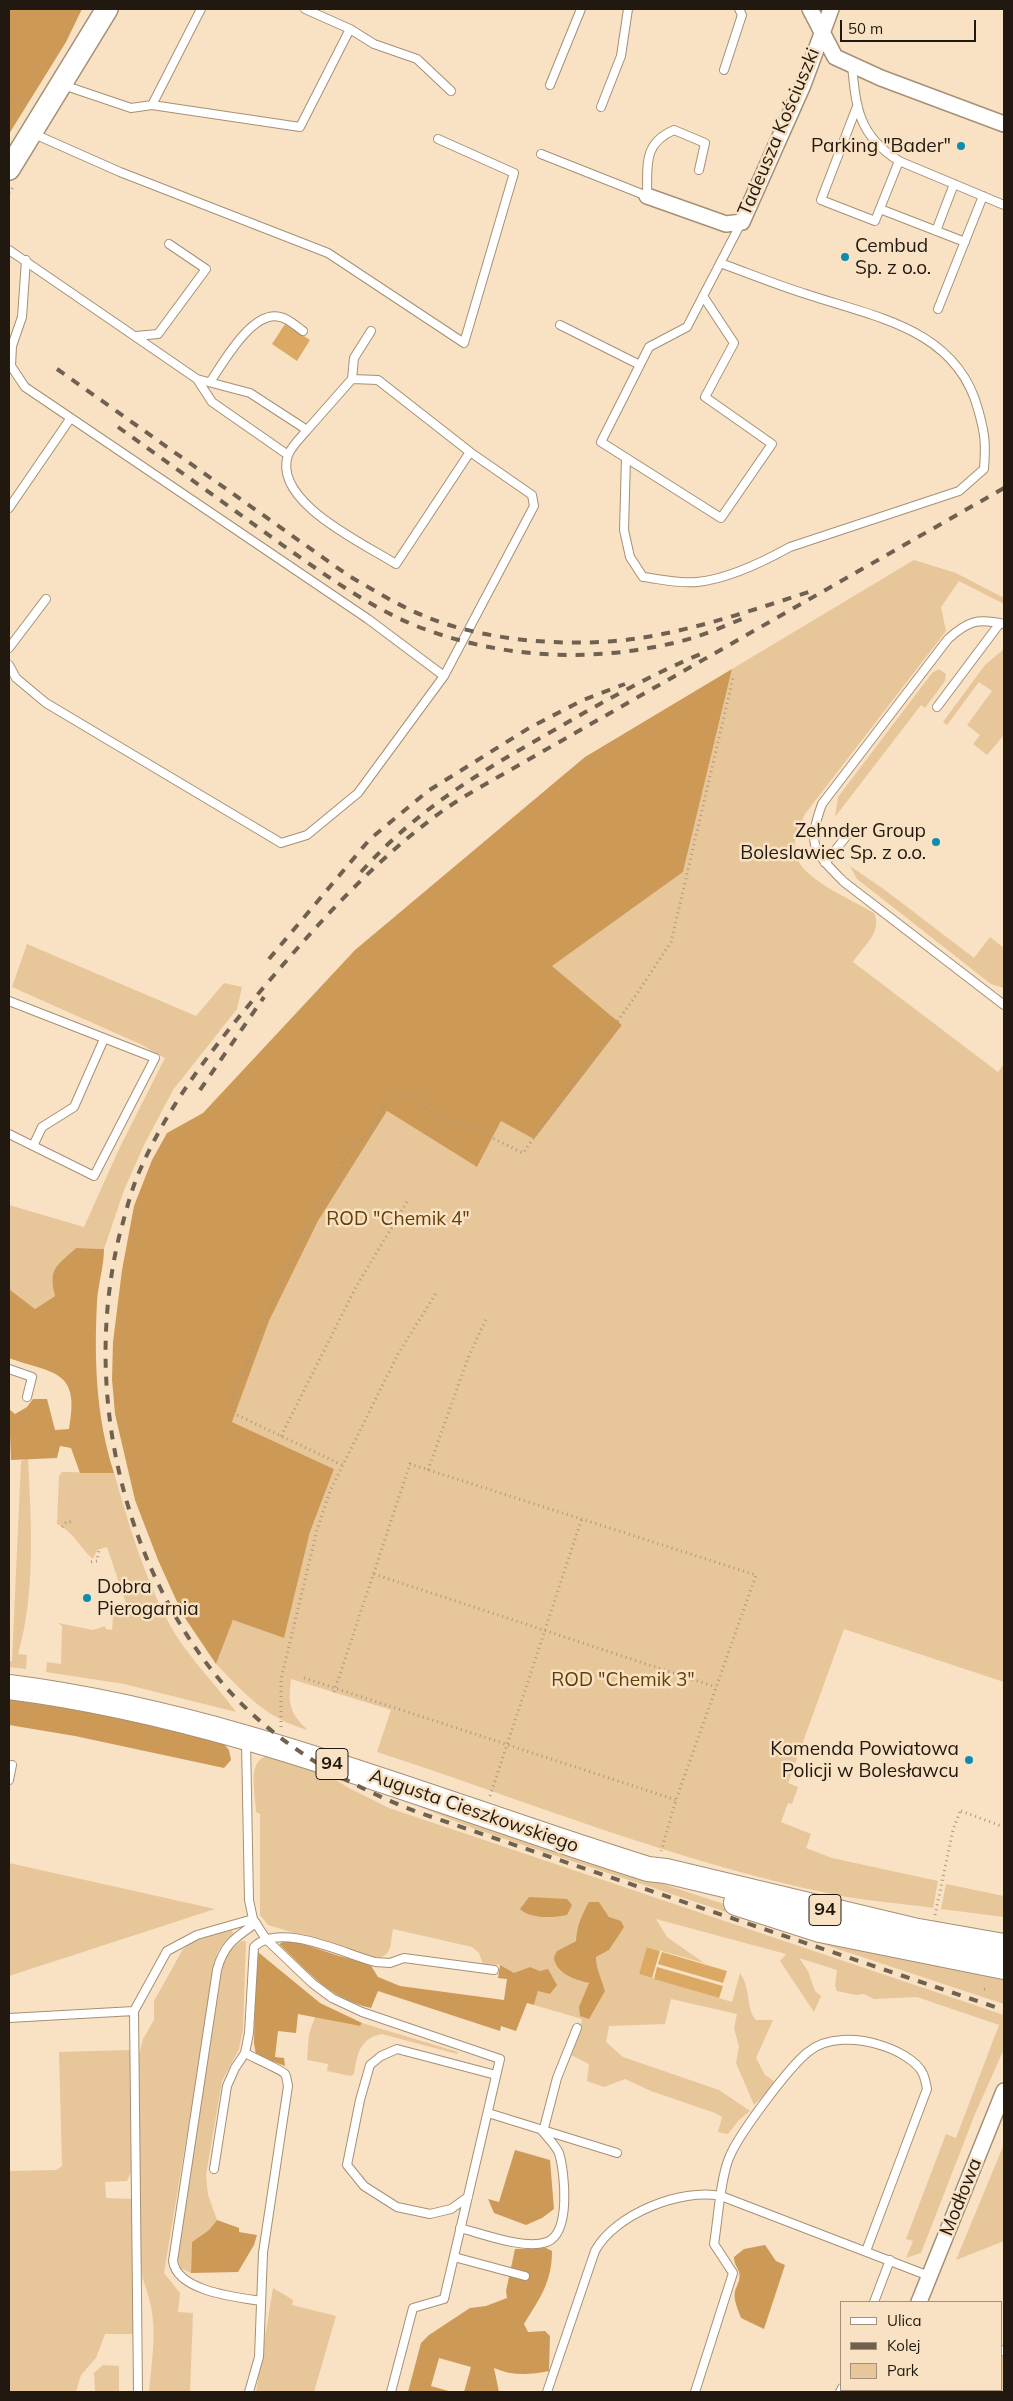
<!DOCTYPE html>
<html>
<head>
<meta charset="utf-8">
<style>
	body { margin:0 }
	#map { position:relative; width:1013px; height:2401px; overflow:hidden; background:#f9e1c4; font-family:Mulish,sans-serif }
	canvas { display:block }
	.frame { position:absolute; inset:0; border:10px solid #21190f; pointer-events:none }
	.legend { position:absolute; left:840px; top:2301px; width:162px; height:90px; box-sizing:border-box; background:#f9e1c4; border:1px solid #a3917c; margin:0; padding:6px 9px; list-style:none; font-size:15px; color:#21190f }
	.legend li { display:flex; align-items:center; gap:10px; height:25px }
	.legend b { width:25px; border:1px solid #a3917c }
	.scale { position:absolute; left:840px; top:20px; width:136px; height:22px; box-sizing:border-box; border:2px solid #21190f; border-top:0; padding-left:6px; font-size:15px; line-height:18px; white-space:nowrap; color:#21190f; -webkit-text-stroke:4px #f9e1c4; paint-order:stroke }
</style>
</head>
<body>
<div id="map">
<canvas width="1013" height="2401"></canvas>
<div class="frame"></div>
<ul class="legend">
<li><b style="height:6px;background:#fff"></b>Ulica</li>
<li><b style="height:6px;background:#6f6150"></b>Kolej</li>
<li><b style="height:14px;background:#e7c69a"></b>Park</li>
</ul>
<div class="scale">50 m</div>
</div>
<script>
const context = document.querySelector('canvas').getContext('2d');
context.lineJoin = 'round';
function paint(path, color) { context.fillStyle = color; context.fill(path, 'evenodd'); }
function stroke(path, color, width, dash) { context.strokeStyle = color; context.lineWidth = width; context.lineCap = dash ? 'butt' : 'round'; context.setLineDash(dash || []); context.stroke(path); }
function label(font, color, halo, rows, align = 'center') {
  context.font = font + ' Mulish,sans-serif'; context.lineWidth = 5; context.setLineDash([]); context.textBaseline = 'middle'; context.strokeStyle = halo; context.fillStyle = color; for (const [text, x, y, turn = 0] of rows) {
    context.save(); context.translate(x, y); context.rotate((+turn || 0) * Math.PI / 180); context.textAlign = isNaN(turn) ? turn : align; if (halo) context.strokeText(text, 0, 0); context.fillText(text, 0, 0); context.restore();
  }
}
const green = new Path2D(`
	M914 560 956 573 1004 598V604L959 581 941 607 946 631 805 814C799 827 793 838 795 852 798 878 853 900 874 913 883 932 863 946 853 962L998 1072 1004 1064V1682L844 1629 788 1783 798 1787 792 1804 788 1803 781 1822 811 1834 806 1848 832 1858 938 1881 933 1908C899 1903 865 1901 832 1894 676 1862 527 1801 377 1752L391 1710 291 1679C288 1703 289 1713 308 1730 267 1719 245 1694 216 1664L233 1620 284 1638 310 1532 334 1469 232 1422 269 1321 318 1221 387 1111 477 1167 501 1121 534 1138 622 1025 551 966 683 872 732 669Z
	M1004 649V735L987 755 973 744 980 735 967 725 992 691 979 682 947 725 943 722 985 665Z
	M939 669 946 674 945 681 925 708 921 705 835 817 838 797 932 673Z
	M850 866 885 890 974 958 990 937 1004 948V988L991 984 857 879Z
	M27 944 196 1016 224 983 242 987 237 1009 173 1090 144 1145 124 1190 104 1249 76 1248C56 1265 48 1268 55 1296L35 1309 9 1289V1205L84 1227 119 1149 165 1058 140 1044 12 987Z
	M28 1458C31 1520 36 1593 18 1654L27 1655 26 1669 9 1667V1661H12L21 1461Z
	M62 1472 114 1473C130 1528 146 1584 175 1634 193 1662 217 1686 236 1712L124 1684 46 1672 47 1662 61 1664 62 1626 58 1623 93 1630 105 1626 106 1629 112 1630 114 1605 126 1603 107 1547 97 1550 93 1559C80 1548 73 1531 57 1524L59 1476Z
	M267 1756 324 1772 347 1787 389 1808 1004 2015V2049L975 2114 921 2253 906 2258 913 2241 906 2239 946 2134 956 2138 999 2025 917 1997 874 1999 864 1994 856 1995 837 1991 835 1986 837 1970 799 1958 808 1971 815 1991 821 1996 814 2012 780 1961 786 1954 656 1919 667 1937 704 1963 648 1947 639 1974 732 2002 740 1973C751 1988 746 2010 756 2020H773L756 2058 765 2075 774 2081 772 2087 754 2105 736 2063 739 2047 734 2028 737 2014 671 1999 665 2024 609 2026 606 2042 623 2057 719 2090 750 2111 739 2120 728 2134 718 2132 722 2117 715 2113 651 2091 625 2079 604 2087 587 2081 589 2064 569 2054 579 2033 582 2019 534 2005 538 1991 540 1971 530 1967 514 1974 500 1965 483 1964 479 1953 472 1947 393 1929C390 1942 393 1956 377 1958L268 1925 260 1915V1814L256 1812C256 1796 246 1761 267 1756ZM599 1902 609 1917V1950L596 1957C596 1968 602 1980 605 1991 588 1982 575 1980 559 1969L557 1951 576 1941C576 1926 581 1924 584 1910Z
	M368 1786 784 1924 1004 1976V2004L472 1828Z
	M9 1863 215 1909 9 1976Z
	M946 1884 1004 1896V1917L941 1909Z
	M231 1928 234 1935 225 1942 217 1953 164 2273 180 2293 178 2312 193 2313 190 2392H149C151 2365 157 2334 151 2307 149 2294 143 2283 141 2270L139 2055 143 2039 154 2020V2001L183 1949 191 1943 216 1932Z
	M242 1941H246L243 2030 239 2049 222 2081 206 2175 208 2195 217 2220 209 2230 192 2242 191 2273 180 2268 177 2255 223 1963 227 1952Z
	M315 2017 360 2026 362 2023 458 2052 457 2054 382 2034C360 2038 357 2054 354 2074L351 2076 327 2071 328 2064 307 2060 309 2034Z
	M130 2050 131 2172 127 2181 105 2182 106 2198 132 2199 134 2334H105L96 2358 81 2375 76 2392H9V2171L56 2170 62 2166 59 2052Z
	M1004 2144V2241L956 2260Z
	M273 2288 293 2300 292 2305 336 2316 314 2392H256Z
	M1004 2356V2392H901L904 2390H1002V2357Z
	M103 2365 119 2366V2392H95L94 2373Z`);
const forest = new Path2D(`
	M9 9H82L66 42 9 134Z
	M732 669 683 872 552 966 622 1025 534 1139 501 1121 477 1167 387 1111 318 1221 269 1321 232 1422 334 1469 310 1532 284 1638 233 1620 216 1664 183 1615 158 1560 135 1500 115 1414 112 1379 113 1342 122 1270 134 1206 152 1160 167 1133 203 1113 355 950 585 757Z
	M76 1248 104 1249C104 1267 98 1284 97 1302 94 1360 96 1417 114 1473H80L71 1448 60 1446 57 1458 11 1460 9 1409 15 1414 27 1407 33 1399H47L55 1430 69 1429C81 1368 52 1374 9 1358V1289L35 1309 55 1296C48 1268 56 1266 76 1248Z
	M9 1698 75 1709 193 1734 223 1743 229 1750 231 1760 224 1768 75 1736 9 1725Z
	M529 1897 567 1899 572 1905 567 1915C553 1918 530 1919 520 1909Z
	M589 1902H599L609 1917 621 1921 624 1927 609 1950 596 1957C596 1968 602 1980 605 1991L589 2019 580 2016 579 2007 589 1983C575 1980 555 1973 554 1957L557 1951 576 1941C576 1928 582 1914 589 1902Z
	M285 1941H294L339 1956 370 1964 378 1977 400 1986 504 2000 507 1979 498 1978 500 1965 514 1973 530 1967 540 1971 548 1969 557 1985 550 1994 538 1991 534 2005 527 2003 516 2031 501 2026 500 2031 378 1991 371 2008C328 1998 310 1973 279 1944Z
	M258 1952 320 2003 362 2023 360 2026 298 2014 296 2033 278 2031 275 2057 284 2058 285 2066 256 2055 254 2043 256 1953Z
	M515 2150 550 2160 554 2209 542 2218 526 2225 494 2213 488 2199 499 2202Z
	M217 2220 239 2228V2232L257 2235 254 2245 238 2272 191 2273 192 2242 209 2230Z
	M765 2245 776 2261 785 2265 764 2329 741 2318C738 2310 733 2299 735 2291 737 2284 741 2280 739 2272 737 2266 734 2264 734 2257L744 2249Z
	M546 2248 552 2251C552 2282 540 2298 524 2324L528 2332 545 2331 550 2336 549 2371C530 2375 512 2376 494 2368L499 2392H464L471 2367 439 2358 431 2386 452 2392H408L421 2343 429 2335 470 2308 486 2306 507 2298 506 2291 515 2249Z`);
const water = new Path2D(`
	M285 324 310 340 297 361 272 344Z
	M647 1947 660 1951 652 1978 639 1974Z
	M662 1952 727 1971 723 1983 658 1964Z
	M657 1967 723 1986 719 1998 654 1979Z`);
const path = new Path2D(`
	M9 96 25 106
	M9 193 13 187
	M281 1436 356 1287 408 1200
	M342 1465 237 1415 231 1404 265 1317 312 1219 336 1183 344 1159 374 1126 385 1105 399 1096 411 1097 442 1119 466 1125 523 1153 632 1001 671 942 733 678
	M428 1470 468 1358 486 1319
	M62 1527 66 1522H74
	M91 1562 97 1561 99 1549
	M374 1574 716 1687
	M304 1678 676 1800
	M334 1692 410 1464 756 1575 676 1800 661 1851
	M281 1727V1679L317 1530 330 1491 398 1354 436 1293
	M490 1796 582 1518
	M961 1811 1004 1827
	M935 1915 953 1830 961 1809
	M984 1989 987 1990`);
const lane = new Path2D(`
	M201 9 152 105 300 127 350 29
	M305 9 350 29 374 44 417 59 451 91
	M852 65C856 109 859 136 899 161L1004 205
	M724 70 742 15 739 9
	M63 85 131 108 152 105
	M550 85 581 9
	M601 107 621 56 628 9
	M856 109 821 200 875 221 899 161
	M32 133 120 172 328 253 464 343 514 173 438 139
	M541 154 647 196C648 166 642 144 674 130L705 143 699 170
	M880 209 965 242
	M936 231 954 184
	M9 250 197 379 250 393 307 430 352 379 378 380 470 452 532 495 534 506 444 676 358 793 307 835 281 843 46 703 16 678 9 665
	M26 260 22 317 12 346 11 366 25 387 368 619 444 676
	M703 296 734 343 705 397 772 444 721 518 601 442 649 347 687 327 741 223
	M938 309 983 196
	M560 325 640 365
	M136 336 158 334 206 269 169 244
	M197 379 212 402 288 455
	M352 379 354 358 371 331
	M210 382C224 362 252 310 280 317 288 318 297 327 303 331
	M307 430C301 437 291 447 288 455 272 502 365 544 396 564L470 452
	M626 458 624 530 630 557 643 577C660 579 679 584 697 582 728 579 763 562 790 547L959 491 984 469C986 442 985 434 978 409 956 328 874 317 806 294 777 285 748 273 720 263
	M9 508 70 419
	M1004 624C977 618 968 621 948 639L822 804C807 846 813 851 844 882L1004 1005
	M9 648 46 599
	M937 707 1000 623
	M825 863 849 833
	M9 1001 155 1058 94 1176 9 1134
	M33 1146 42 1127 74 1107 104 1039
	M9 1369 32 1377 27 1397
	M246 1741 249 1900 253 1919 266 1939 312 1983 332 1998 362 2012 500 2059 444 2299 413 2308 391 2392
	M9 1780 12 1765
	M256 1923C235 1938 224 1944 217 1970L173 2261C177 2291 235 2297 261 2301
	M134 2011 138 2392
	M9 2018 134 2011 167 1951 197 1935 253 1919
	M488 2113 617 2153
	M214 2169 227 2086 235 2068 245 2053
	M468 2197 451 2209 430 2214 397 2207 364 2186 347 2165 360 2100 370 2065 381 2056 397 2049 496 2075
	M460 2228C483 2234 525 2250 547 2242 571 2233 565 2173 559 2153 556 2146 548 2138 543 2132L557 2078 577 2028
	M454 2257 525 2276
	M874 2302 890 2260
	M1002 2351 1004 2350
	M249 2392 259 2357 263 2253 288 2086C287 2082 287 2077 285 2074 282 2070 252 2057 245 2053L249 2033 254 1947C279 1921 345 1954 375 1962L390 1963 404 1958 494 1970
	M547 2392 595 2251C615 2214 681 2188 721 2196L929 2276
	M695 2392 733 2273 714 2244C718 2220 720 2180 729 2158 738 2135 789 2067 808 2052 827 2036 858 2038 880 2045 894 2049 917 2060 923 2074 925 2078 926 2084 927 2089L866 2251
	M840 2392 842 2388`);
const street = new Path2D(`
	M810 9 835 57 881 78 1004 124
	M647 196 726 224 742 222 803 85 831 9
	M919 2302 1004 2091
	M885 2392 886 2390`);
const secondary = new Path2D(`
	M9 169 107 9`);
const primary = new Path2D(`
	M9 1687C230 1715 436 1803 648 1869L666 1871 913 1930 1004 1946
	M736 1903 820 1930 1004 1967`);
const rail = new Path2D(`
	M57 369 349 576C375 591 401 607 429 618 490 642 576 648 640 638 698 629 756 609 812 591
	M118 427C172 466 227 505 281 544 327 576 374 611 427 630 505 658 589 662 669 644 695 639 720 628 744 618
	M1004 488 498 777C479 788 459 799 441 812 371 863 314 928 258 994 212 1049 169 1104 140 1170 131 1190 126 1212 120 1233 83 1381 118 1552 214 1673 266 1739 343 1784 420 1813L1004 2010
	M361 872C418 808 482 771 556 729 606 700 656 672 708 651
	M269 959 370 839 428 791 529 728 583 700 625 684
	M200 1090 264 997`);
const markers = [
	[961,146,5,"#0d8cad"],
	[845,257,5,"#0d8cad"],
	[936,842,5,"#0d8cad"],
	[87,1598,5,"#0d8cad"],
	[969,1760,5,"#0d8cad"]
];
const shields = [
	[332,1764,32],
	[825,1910,32]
];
const shieldNames = [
	["94",332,1764],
	["94",825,1910]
];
const streetNames = [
	["Tadeusza Kościuszki",779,132,-67],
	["Augusta Cieszkowskiego",474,1811,19],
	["Modłowa",961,2197,-68]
];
const poiNames = [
	["Parking \"Bader\"",951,146],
	["Cembud",855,246,"left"],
	["Sp. z o.o.",855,268,"left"],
	["Zehnder Group",926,831],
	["Boleslawiec Sp. z o.o.",926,853],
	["Dobra",97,1587,"left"],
	["Pierogarnia",97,1609,"left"],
	["Komenda Powiatowa",959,1749],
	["Policji w Bolesławcu",959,1771]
];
const parkNames = [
	["ROD \"Chemik 4\"",398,1219],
	["ROD \"Chemik 3\"",623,1680]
];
paint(green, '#e7c69a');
paint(forest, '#cc9a56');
paint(water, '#dba964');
stroke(lane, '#a69075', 10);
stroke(street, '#a69075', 18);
stroke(secondary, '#a69075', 24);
stroke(primary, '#a69075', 26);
stroke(path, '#aa9882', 3, [1, 4]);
stroke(lane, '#fff', 8);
stroke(street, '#fff', 15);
stroke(secondary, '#fff', 21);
stroke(primary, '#fff', 24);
stroke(rail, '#6f6150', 4, [9, 9]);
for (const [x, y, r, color] of markers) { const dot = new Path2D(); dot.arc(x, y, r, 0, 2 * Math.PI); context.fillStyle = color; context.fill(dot); stroke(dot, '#f9e1c4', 2); }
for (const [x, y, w] of shields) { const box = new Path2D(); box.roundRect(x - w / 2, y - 15.5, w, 31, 4); context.fillStyle = '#f9e1c4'; context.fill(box); stroke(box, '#21190f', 1); }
label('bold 18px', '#21190f', null, shieldNames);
label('19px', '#21190f', '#f9e1c4', streetNames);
label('19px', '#21190f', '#f9e1c4', poiNames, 'right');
label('19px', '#614007', '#f9e1c4', parkNames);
</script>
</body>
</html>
